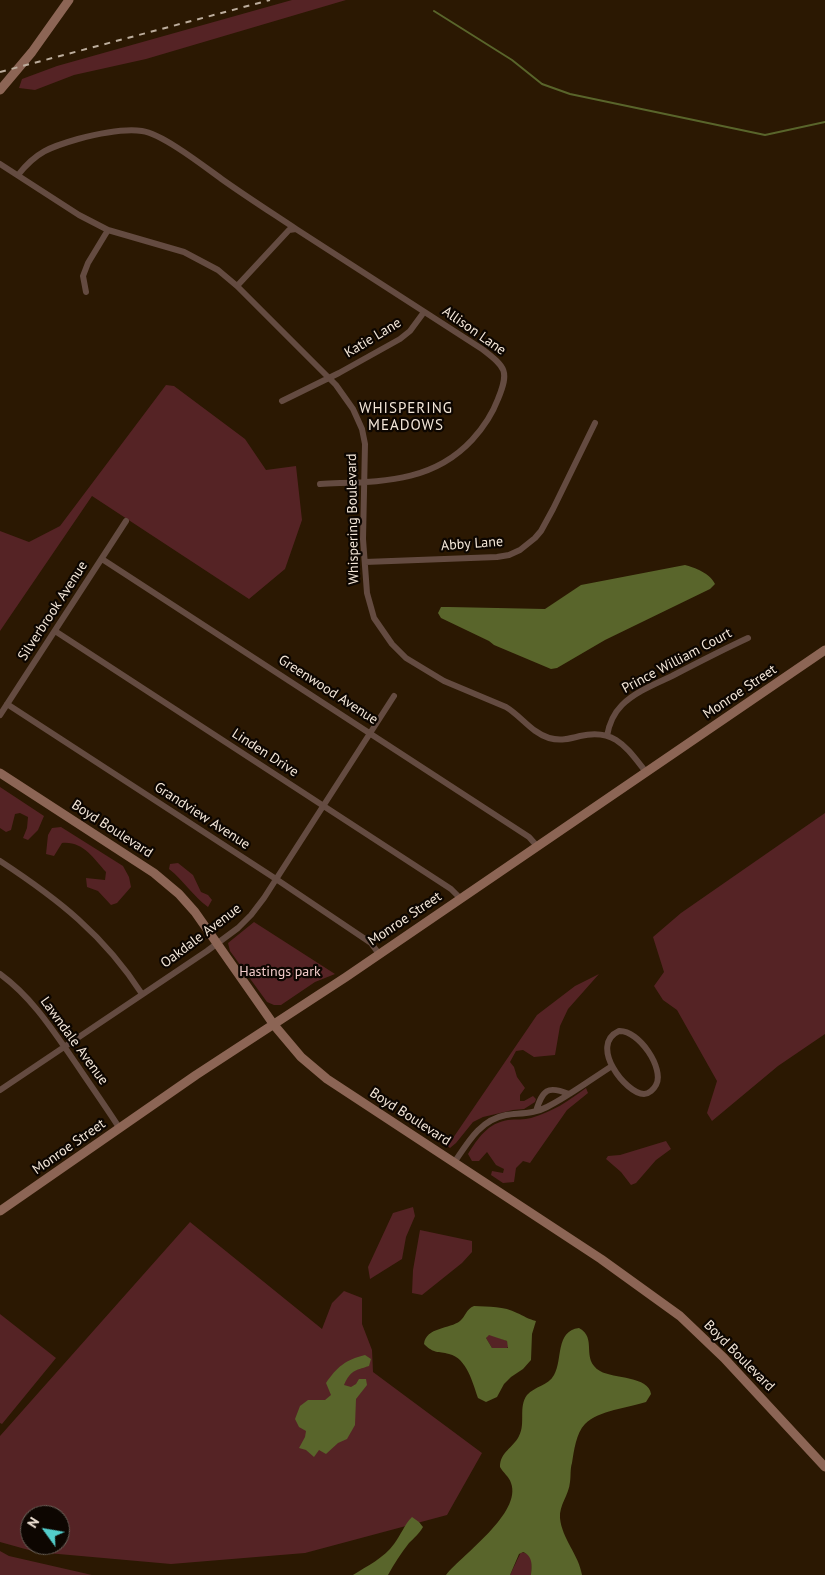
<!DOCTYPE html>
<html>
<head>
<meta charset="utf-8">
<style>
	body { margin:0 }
	#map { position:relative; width:825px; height:1575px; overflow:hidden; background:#2b1802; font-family:"PT Sans",sans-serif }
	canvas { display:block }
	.north { position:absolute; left:20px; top:1505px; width:50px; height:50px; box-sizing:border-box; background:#0d0601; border:1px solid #696057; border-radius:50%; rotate:302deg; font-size:14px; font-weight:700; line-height:20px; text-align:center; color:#f4e7d9 }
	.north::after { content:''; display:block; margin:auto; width:18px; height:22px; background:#53cdcb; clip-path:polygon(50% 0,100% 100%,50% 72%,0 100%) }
</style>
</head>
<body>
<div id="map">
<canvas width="825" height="1575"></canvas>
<div class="north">N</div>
</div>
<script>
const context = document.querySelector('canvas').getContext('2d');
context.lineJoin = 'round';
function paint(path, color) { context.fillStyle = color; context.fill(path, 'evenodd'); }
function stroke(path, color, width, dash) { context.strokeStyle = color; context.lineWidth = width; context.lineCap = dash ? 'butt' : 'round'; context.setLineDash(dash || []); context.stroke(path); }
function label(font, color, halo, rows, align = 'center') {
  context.font = font + ' "PT Sans",sans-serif'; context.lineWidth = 4.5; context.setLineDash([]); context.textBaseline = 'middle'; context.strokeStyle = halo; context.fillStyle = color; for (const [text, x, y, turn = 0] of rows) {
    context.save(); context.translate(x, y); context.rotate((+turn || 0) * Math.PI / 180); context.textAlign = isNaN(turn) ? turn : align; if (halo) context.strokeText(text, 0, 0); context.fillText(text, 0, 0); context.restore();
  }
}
const green = new Path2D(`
	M292 0H346L146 59 74 75 35 90 19 88 22 79 57 66Z
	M166 385 174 386 245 439 266 470 296 466 302 520 285 569 249 599 92 496 0 631V531L29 542 60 526Z
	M0 787 44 816 38 830 28 840 23 838 27 828 28 817 20 813 15 814 11 830 6 832 0 828Z
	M825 813V1034L778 1066 712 1121 707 1113 717 1081 677 1010 663 1000 654 986 664 972 653 937 681 913Z
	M61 827 123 866 129 877 131 887 117 903 111 905 98 891 87 887 86 878 105 880 106 872C93 858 83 841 62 843L54 856 46 854 48 835 52 828Z
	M178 863 193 875 201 892 208 895 212 900 208 907C193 896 183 880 169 869L170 864Z
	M254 922 335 974 315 982 281 1005H274L267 1002 230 951 228 943Z
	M599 974 568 1009 560 1026 555 1055 534 1057 523 1050 516 1051 510 1062 514 1067 517 1077 525 1088 520 1095V1101H524L533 1096 536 1099 535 1102 524 1109 513 1110 483 1117 473 1122 456 1143 450 1148 444 1143 448 1138H453L537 1015 575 986Z
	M586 1088 588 1093 567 1110 530 1163 523 1161 516 1168 514 1182 503 1183 491 1175 492 1171 503 1173 504 1169 496 1165 487 1152 479 1161H472L468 1154C478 1138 488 1123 508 1120 516 1119 524 1120 531 1118 554 1111 567 1102 586 1088Z
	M666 1141 671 1149 656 1160 636 1183 631 1185 621 1172 606 1159 608 1156 620 1155Z
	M413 1207 415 1216 406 1237 402 1259 370 1279 368 1267 393 1213Z
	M190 1222 322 1329 332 1303 344 1291 362 1298V1324L372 1350 373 1372 482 1453 447 1515 305 1553 171 1564 36 1552 0 1542V1436ZM30 1515H60V1545H30Z
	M420 1230 472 1241V1252L462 1263 422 1295 412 1293 413 1270Z
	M0 1314 56 1358 2 1424 0 1423Z
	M487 1335H492L507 1341 509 1346 507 1348H492L486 1338Z
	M0 1551 9 1556 92 1575H0Z
	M521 1552 528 1554C533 1559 532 1567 531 1575H510Z`);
const water = new Path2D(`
	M685 565C694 567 711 574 715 584L710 589 605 640 557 668 551 669 494 645 489 641 441 618 438 613 441 607H449L545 609 581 585Z
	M474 1306C489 1307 504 1306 517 1313 524 1316 528 1319 536 1321L532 1334 531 1360 523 1369 511 1377 504 1384 497 1397 486 1402 478 1398C473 1384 467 1358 449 1354 438 1351 434 1354 424 1344 426 1327 450 1329 460 1321 466 1316 466 1309 474 1306ZM489 1335 507 1341 508 1348H492L486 1338Z
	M579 1328C598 1338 580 1359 600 1371 614 1379 649 1376 651 1394L646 1402C628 1408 599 1410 585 1424 576 1433 574 1451 572 1463 570 1469 571 1476 570 1482 569 1495 559 1505 560 1518 562 1539 579 1555 582 1575H531C532 1566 533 1556 523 1552L519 1554 510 1575H446C463 1554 522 1513 511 1483 509 1476 503 1473 500 1467 500 1452 513 1448 519 1436 526 1423 518 1407 527 1395 535 1386 548 1386 554 1375 563 1360 555 1331 579 1328Z
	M365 1355 371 1359 369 1366C354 1371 351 1370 344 1385L351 1387 356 1384 359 1379H366L367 1385 356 1399 355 1425 347 1439 338 1443 326 1454 319 1450 314 1457 306 1450 299 1448 305 1437 306 1431 299 1427 295 1419 300 1406 308 1400H325L331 1395 326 1383C337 1367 345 1360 365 1355Z
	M412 1517 419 1522 423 1527C419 1534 414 1538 409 1543 401 1553 394 1564 388 1575H353C367 1566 384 1558 394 1544 401 1535 404 1525 412 1517Z`);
const stream = new Path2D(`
	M434 11 512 60 542 84 570 94 765 135 825 122`);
const street = new Path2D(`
	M0 164 79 215 108 230 184 252 218 270 237 286 336 385 353 409 362 429 365 444 363 539 367 593 374 618 392 644 406 658 444 681 506 707C521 716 532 733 549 738 560 741 569 739 580 736 615 728 626 747 646 772
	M18 175C36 152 50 147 78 139 97 134 122 128 142 131 163 134 205 167 223 180 247 197 272 213 296 229
	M237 286 289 230 296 229 482 349C505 367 510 370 498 399 492 415 483 428 472 440 430 485 376 481 320 484
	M86 292 83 276 88 263 108 230
	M282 401 339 373 400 339 410 331 424 312
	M102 559 529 837 537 846
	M365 562 497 557 509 555 520 550 535 538 541 531 553 509 595 423
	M55 631 451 889 460 898
	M7 704 276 879 371 943 379 954
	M0 715 126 521
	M607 736C609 724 613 714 622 705 635 692 655 684 672 676 697 663 722 650 748 638
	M0 861C58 899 104 935 142 994
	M0 974C33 998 54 1032 77 1065 91 1086 106 1107 120 1129
	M619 1031C639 1030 665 1069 656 1085 654 1089 649 1094 644 1094 626 1094 588 1045 619 1031Z
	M0 1090 207 951 238 928 251 915 264 898 394 696
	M536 1111C543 1090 547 1085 569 1094
	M454 1163C468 1142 480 1120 506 1115 520 1113 534 1114 547 1107 569 1096 590 1080 612 1066`);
const secondary = new Path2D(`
	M0 90 32 52 69 0
	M0 773 154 873 179 894 195 912 274 1025 301 1057 327 1079 601 1259 680 1316 724 1358 825 1467
	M0 1211 196 1075 346 977 825 650`);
const rail = new Path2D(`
	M0 72 270 0`);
const streetNames = [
	["Allison Lane",474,331,35],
	["Katie Lane",373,338,-31],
	["Whispering Boulevard",353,519,-91],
	["Abby Lane",472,544,-4],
	["Silverbrook Avenue",53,611,-57],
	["Prince William Court",677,661,-28],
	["Greenwood Avenue",328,690,33],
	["Monroe Street",740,692,-34],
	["Linden Drive",265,753,33],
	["Grandview Avenue",202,816,33],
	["Boyd Boulevard",112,829,33],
	["Monroe Street",405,919,-34],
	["Oakdale Avenue",201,936,-37],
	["Lawndale Avenue",74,1041,54],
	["Boyd Boulevard",410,1117,33],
	["Monroe Street",69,1147,-35],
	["Boyd Boulevard",739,1356,45]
];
const parkNames = [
	["Hastings park",280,972]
];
const neighbourhoodNames = [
	["WHISPERING",406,409],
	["MEADOWS",406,426]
];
paint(green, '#552325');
paint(water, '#59652b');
stroke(stream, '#59652b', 2);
stroke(street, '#644b41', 6);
stroke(secondary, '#8c6555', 9);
stroke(rail, '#bcad9d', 2, [6, 6]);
label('14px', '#f4e7d9', '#0d0601', streetNames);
label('14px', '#f2cbca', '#0d0601', parkNames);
context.letterSpacing = '1px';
label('15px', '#f4e7d9', '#0d0601', neighbourhoodNames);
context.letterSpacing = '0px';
</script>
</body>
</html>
